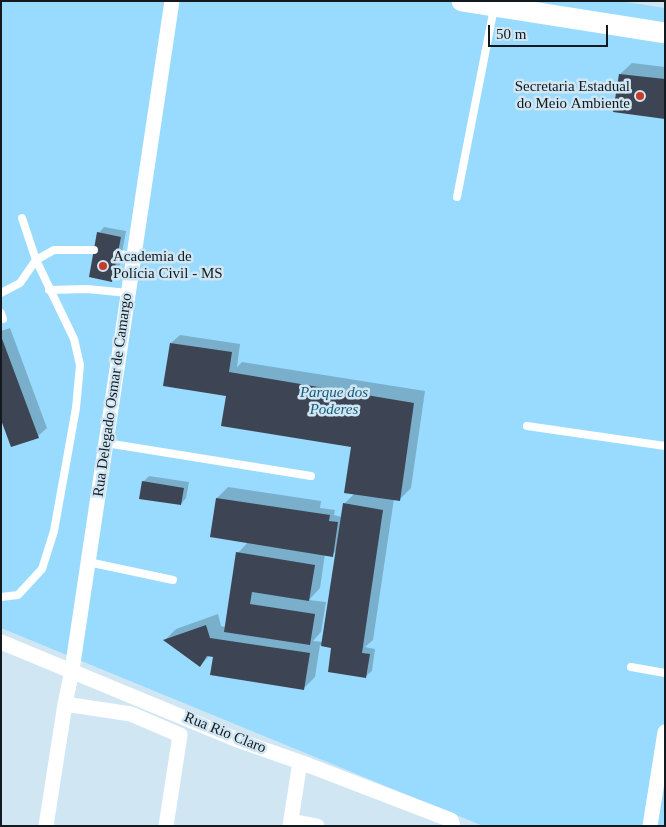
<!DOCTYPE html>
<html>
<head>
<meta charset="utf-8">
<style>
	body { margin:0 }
	#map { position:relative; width:666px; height:827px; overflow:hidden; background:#d0e6f3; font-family:"Times New Roman",serif }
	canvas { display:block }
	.frame { position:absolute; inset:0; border:2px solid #131a1f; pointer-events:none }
	.scale { position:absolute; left:488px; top:25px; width:120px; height:22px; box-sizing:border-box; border:2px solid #131a1f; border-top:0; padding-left:6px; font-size:15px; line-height:18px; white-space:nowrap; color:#131a1f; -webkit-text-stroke:4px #d0e6f3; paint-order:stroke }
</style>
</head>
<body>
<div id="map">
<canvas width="666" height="827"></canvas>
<div class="frame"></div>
<div class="scale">50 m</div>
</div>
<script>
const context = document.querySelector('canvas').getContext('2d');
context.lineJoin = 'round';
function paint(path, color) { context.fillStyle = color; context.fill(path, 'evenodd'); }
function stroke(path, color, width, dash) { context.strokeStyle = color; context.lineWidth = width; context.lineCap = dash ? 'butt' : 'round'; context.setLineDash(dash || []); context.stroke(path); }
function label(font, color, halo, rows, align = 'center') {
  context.font = font + ' "Times New Roman",serif'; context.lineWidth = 5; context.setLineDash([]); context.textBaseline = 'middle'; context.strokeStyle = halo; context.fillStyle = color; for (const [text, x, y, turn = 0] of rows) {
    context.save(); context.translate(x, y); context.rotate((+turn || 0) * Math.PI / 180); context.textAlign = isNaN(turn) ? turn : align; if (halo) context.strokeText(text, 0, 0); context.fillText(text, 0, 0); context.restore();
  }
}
const green = new Path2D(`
	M1 1H462L665 33V826H483L1 628Z
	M487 1H619L665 8V30Z`);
const shadow = new Path2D(`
	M632 63 665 67V118L620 74Z
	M104 227 126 231 118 275 112 280 99 233Z
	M10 328 47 428 38 436 1 416V331Z
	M180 335 240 344 237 367 242 362 425 391 411 488 399 500 394 499 373 640 365 647 375 649 372 671 366 676 334 647 320 645 315 677 304 688 214 656 210 655 200 666 165 640 176 629 218 614 221 626 226 627 238 553 248 542 211 536 217 498 228 487 321 501 320 508 335 510 334 515 342 517 344 504 355 493 352 446 227 395 171 343ZM337 550 323 642 313 641 321 632 326 602 309 600 320 588 325 554 332 555Z
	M149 476 189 482 186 498 181 504 143 482Z`);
const building = new Path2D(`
	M619 74 665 79V119L613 112Z
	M97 232 121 237 112 282 89 277Z
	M1 336 39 438 11 447 1 420Z
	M170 343 232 352 229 372 414 403 400 501 344 493 351 447 221 426 226 396 163 386Z
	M142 481 184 488 181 505 139 499Z
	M216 498 330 515 329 521 338 522 333 557 210 537Z
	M343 503 383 510 362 653 370 654 366 678 328 672 331 648 321 646Z
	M236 552 315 565 309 601 252 592 250 604 315 614 310 645 224 632Z
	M206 625 210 638 310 653 304 690 210 675 213 657 207 656 200 667 163 640Z`);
const service = new Path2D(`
	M457 197 494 8
	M117 254 134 256
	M49 290 87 289 128 293
	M1 293 20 283 36 260 54 250H94
	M1 313 3 319
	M527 426 665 446
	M106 443 311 476
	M88 562 173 580
	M1 597 18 595 42 569 54 531 76 408 80 365 74 339 36 260 22 218
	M631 667 665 673`);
const minor = new Path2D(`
	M1 642 240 741 300 762 451 820 453 826
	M65 704 131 714 180 735 166 826
	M291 821 317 826
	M46 826 65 704 72 670 172 1
	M290 826 300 762
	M650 826 665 732`);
const secondary = new Path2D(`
	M462 1 665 33`);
const markers = [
	[640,96,5,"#c73b29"],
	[103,266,5,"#c73b29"]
];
const poiNames = [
	["Secretaria Estadual",630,87],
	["do Meio Ambiente",630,104],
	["Academia de",113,257,"left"],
	["Polícia Civil - MS",113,274,"left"]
];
const parkNames = [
	["Parque dos",334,393],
	["Poderes",334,410]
];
const streetNames = [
	["Rua Delegado Osmar de Camargo",113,395,-82],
	["Rua Rio Claro",225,733,22]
];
paint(green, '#99dbff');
paint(shadow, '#0003');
paint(building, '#3d4555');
stroke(service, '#fff', 8);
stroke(minor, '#fff', 15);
stroke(secondary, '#fff', 21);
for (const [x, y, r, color] of markers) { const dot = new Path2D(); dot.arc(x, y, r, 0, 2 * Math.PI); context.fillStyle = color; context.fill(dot); stroke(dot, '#d0e6f3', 2); }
label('15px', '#131a1f', '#d0e6f3', poiNames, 'right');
label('italic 15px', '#155a79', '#d0e6f3', parkNames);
label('15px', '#131a1f', '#d0e6f3', streetNames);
</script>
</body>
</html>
